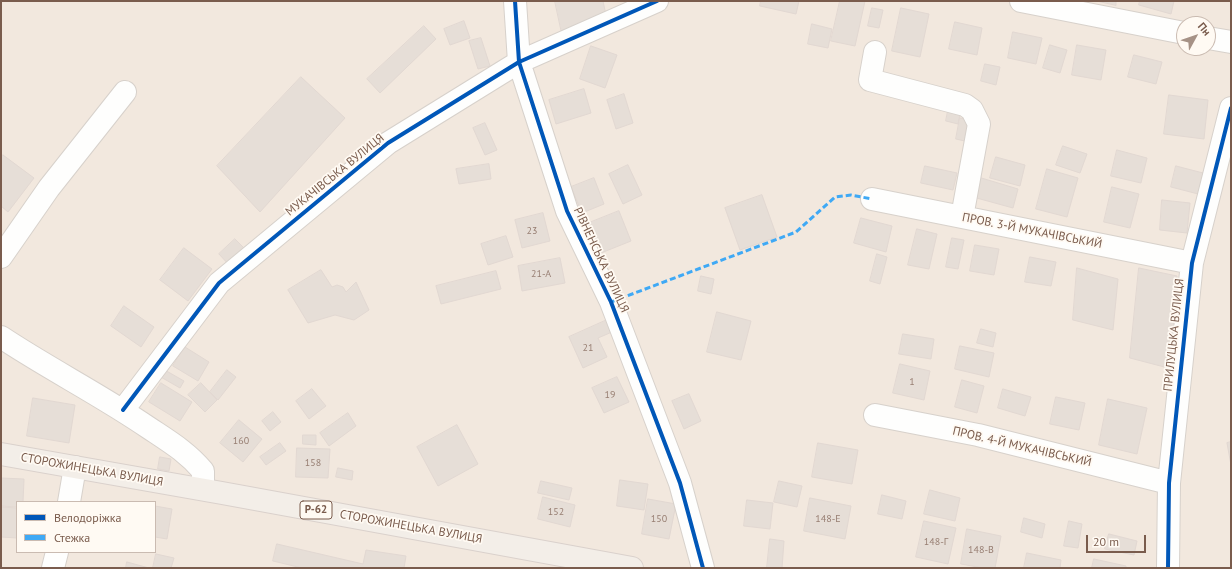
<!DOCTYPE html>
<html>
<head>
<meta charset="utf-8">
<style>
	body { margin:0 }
	#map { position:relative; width:1232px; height:569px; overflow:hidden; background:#f9f5f0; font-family:"PT Sans",sans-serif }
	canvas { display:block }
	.frame { position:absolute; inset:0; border:2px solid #7a5c4d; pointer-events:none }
	.legend { position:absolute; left:16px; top:501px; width:140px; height:52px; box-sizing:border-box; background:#fffaf3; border:1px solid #cabbb1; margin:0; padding:5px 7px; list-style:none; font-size:12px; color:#7a5c4d }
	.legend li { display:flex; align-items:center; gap:8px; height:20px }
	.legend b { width:20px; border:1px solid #cabbb1 }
	.north { position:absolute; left:1176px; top:16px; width:40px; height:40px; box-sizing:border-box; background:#fffaf3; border:1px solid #cabbb1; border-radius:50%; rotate:50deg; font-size:11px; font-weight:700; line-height:16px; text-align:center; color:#7a5c4d }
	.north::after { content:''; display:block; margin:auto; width:14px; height:18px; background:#a69286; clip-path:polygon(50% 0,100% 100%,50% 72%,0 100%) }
	.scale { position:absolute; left:1086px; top:535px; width:60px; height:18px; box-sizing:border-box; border:2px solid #7a5c4d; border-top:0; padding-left:5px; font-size:12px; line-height:14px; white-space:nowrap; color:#7a5c4d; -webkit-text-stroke:3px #fffaf3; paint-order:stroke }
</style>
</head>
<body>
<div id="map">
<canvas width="1232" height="569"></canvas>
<div class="frame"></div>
<ul class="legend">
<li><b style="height:5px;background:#0057b8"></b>Велодоріжка</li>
<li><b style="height:5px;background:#3fa9f5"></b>Стежка</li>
</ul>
<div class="north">Пн</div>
<div class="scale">20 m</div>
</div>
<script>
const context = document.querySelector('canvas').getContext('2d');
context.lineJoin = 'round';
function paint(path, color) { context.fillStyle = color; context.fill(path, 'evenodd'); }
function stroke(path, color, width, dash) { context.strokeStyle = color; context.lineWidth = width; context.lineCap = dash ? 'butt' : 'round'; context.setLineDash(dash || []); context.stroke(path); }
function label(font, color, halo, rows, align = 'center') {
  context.font = font + ' "PT Sans",sans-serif'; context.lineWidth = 3.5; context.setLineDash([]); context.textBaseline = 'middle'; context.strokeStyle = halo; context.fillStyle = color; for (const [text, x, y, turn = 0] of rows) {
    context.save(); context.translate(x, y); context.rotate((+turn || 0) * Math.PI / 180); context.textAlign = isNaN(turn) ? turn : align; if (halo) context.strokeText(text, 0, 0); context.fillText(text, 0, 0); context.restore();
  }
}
const residential = new Path2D(`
	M1 1H1231V568H1ZM1184 24H1208V48H1184ZM17 502H155V552H17Z`);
const building = new Path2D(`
	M555 1H603L607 20 563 38Z
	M761 1H799L796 14 760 6Z
	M840 1H865L855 46 831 41Z
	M1097 1H1116V5Z
	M1140 1H1174L1171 14 1139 5Z
	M872 8 883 10 879 28 868 26Z
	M901 8 929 14 920 57 892 51Z
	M464 21 470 38 450 45 444 29Z
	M955 22 982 28 977 55 949 49Z
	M812 24 832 29 828 48 808 44Z
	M424 26 436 39 380 93 367 79Z
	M1013 32 1042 38 1036 64 1008 58Z
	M481 38 490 66 478 69 469 41Z
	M1050 45 1067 50 1060 73 1043 68Z
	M1077 45 1106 50 1101 80 1072 75Z
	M591 46 617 55 605 88 580 79Z
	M1134 55 1162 62 1156 84 1128 77Z
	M985 64 1000 67 996 85 981 81Z
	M301 77 345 118 260 212 217 166Z
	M584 89 591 113 556 124 549 100Z
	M624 94 633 123 616 129 607 100Z
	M1169 95 1208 100 1204 139 1164 134Z
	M949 106 961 109 958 124 946 121Z
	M960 118 973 121 969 142 956 139Z
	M485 123 497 150 485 155 473 128Z
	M1063 146 1087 154 1080 173 1056 165Z
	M1117 150 1147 158 1141 183 1111 176Z
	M3 155 34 178 8 212 1 206V157Z
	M996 157 1025 165 1020 186 990 178Z
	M489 164 491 179 459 184 456 169Z
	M628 165 642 195 623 204 609 174Z
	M925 166 957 173 953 190 921 183Z
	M1176 166 1207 174 1202 195 1171 187Z
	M1047 169 1078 178 1067 217 1036 209Z
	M978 177 1018 189 1013 208 973 197Z
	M594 178 604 204 582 213 571 187Z
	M1112 187 1139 194 1130 228 1104 222Z
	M762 195 777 237 740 250 725 208Z
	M1162 200 1190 203 1187 233 1160 230Z
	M619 211 631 241 601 253 589 223Z
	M543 213 550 241 522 248 515 220Z
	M861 218 892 226 886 252 854 243Z
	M917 229 937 234 929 269 908 265Z
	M506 236 513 257 488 265 481 244Z
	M952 238 964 240 958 269 946 267Z
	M235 239 246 250 229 265 219 254Z
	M975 245 999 249 994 275 970 271Z
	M184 248 212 269 188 301 160 280Z
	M877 254 887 257 880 284 870 281Z
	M1030 257 1056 262 1051 286 1025 282Z
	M560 258 565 283 522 291 518 266Z
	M1077 268 1118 279 1113 330 1073 320Z
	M1139 268 1177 276 1172 369 1130 358Z
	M321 270 332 287 337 285 343 287 346 292 356 282 369 310 354 320 335 315 308 323 288 290Z
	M496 271 501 289 441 304 436 286Z
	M701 276 714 279 711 294 698 291Z
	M124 306 154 327 141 347 111 326Z
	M717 312 751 321 741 360 707 352Z
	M607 320 612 332 598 338 607 357 583 368 569 337Z
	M981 329 996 333 993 347 977 343Z
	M903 334 934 339 931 359 899 354Z
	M960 346 994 353 989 377 955 369Z
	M185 347 209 362 198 381 173 366Z
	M900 364 930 371 924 400 893 393Z
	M163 369 184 381 180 388 159 376Z
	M227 370 236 377 218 400 210 392Z
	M617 377 629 402 604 413 592 388Z
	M962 380 984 386 977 413 955 407Z
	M161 383 192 402 180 421 149 402Z
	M201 383 217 400 205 412 188 395Z
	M312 389 326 406 309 419 296 401Z
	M1003 389 1031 397 1025 416 998 408Z
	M689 394 701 421 684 429 672 401Z
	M1056 397 1085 403 1079 430 1050 424Z
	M33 398 75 405 69 443 27 436Z
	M1108 399 1147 408 1137 454 1099 445Z
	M273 412 281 422 270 431 262 421Z
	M348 413 356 426 329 446 320 433Z
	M239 420 262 439 243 462 220 443Z
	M457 425 478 464 438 486 417 447Z
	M303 435H316V445L303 444Z
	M1231 442V465L1227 443Z
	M280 443 286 451 266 465 260 457Z
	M818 443 858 450 852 484 812 477Z
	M297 448 330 449 328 478 296 477Z
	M160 457 171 459 169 471 158 469Z
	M338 468 353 471 352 480 336 477Z
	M1 478 24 479 23 502H17V507L1 506Z
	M620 480 648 484 644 510 617 506Z
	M541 481 572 488 569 500 538 493Z
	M779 481 802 486 797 507 774 502Z
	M930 490 960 498 955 521 924 514Z
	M882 495 906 501 902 519 878 514Z
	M543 497 575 505 570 527 538 519Z
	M810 498 851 506 845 539 804 531Z
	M648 499 676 504 669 539 642 534Z
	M747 500 773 503 770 529 744 526Z
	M155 506 172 509 167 539 155 537Z
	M1 507 17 508V538L1 537Z
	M1024 518 1045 524 1042 538 1021 532Z
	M924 521 956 528 948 564 916 557Z
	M1069 521 1082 524 1078 548 1064 546Z
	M967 529 1001 536 995 568H983L961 564Z
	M1109 534 1137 541 1134 555 1105 549Z
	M770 539 784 541 782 568H767Z
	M277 544 363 564 366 550 406 556 404 568H302L273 561Z
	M1027 553 1061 560 1060 568H1024Z
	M156 554 174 558 171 568H153Z
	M1094 559 1126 566V568H1092Z
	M127 562 149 568H126Z`);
const minor = new Path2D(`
	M515 1 519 62 567 211 611 302 680 483 703 568
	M1021 1 1184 33
	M1208 38 1231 42
	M875 52 870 80 965 105 972 110 979 124 962 217
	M872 199 1192 263
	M1 257 49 188 125 92
	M1 337C49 369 101 395 149 428 170 442 187 452 203 471V489
	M123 410 219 283 388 143 519 62 657 1
	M875 415 978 435 1169 483
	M69 502 75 467
	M53 568 57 552
	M1168 568 1169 483 1192 263 1231 108`);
const major = new Path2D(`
	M1 454 222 493 632 568`);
const quiet = new Path2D(`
	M611 302 796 232 835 197 851 195 872 199`);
const cycleway = new Path2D(`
	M515 1 519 62 567 211 611 302 680 483 703 568
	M123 410 219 283 388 143 519 62 657 1
	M1168 568 1169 483 1192 263 1231 108`);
const numberNames = [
	["23",532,231],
	["21-А",541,274],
	["21",588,348],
	["1",912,382],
	["19",610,395],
	["160",241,441],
	["158",313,463],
	["152",556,512],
	["150",659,519],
	["148-Е",828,519],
	["148-Г",936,542],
	["148-В",981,550]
];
const shields = [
	[316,510,32]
];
const shieldNames = [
	["Р-62",316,510]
];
const streetNames = [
	["МУКАЧІВСЬКА ВУЛИЦЯ",335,175,-39],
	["ПРОВ. 3-Й МУКАЧІВСЬКИЙ",1032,231,11],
	["РІВНЕНСЬКА ВУЛИЦЯ",601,260,65],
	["ПРИЛУЦЬКА ВУЛИЦЯ",1174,335,-84],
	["ПРОВ. 4-Й МУКАЧІВСЬКИЙ",1022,447,13],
	["СТОРОЖИНЕЦЬКА ВУЛИЦЯ",92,470,10],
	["СТОРОЖИНЕЦЬКА ВУЛИЦЯ",411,527,10]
];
paint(residential, '#f2e8de');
paint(building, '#e6ded7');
stroke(building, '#e2d8d2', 1);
stroke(minor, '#d7d1cb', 24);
stroke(major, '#dad1cc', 24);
stroke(minor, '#fefefd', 22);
stroke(major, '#f3eee8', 22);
stroke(quiet, '#3fa9f5', 3, [6, 3]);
stroke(cycleway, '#0057b8', 4);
label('10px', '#977e72', null, numberNames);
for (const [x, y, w] of shields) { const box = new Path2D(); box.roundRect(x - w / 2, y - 9, w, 18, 3); context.fillStyle = '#fffaf3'; context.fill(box); stroke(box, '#7a5c4d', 1); }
label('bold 11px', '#7a5c4d', null, shieldNames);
label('12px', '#7a5c4d', '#fffaf3', streetNames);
</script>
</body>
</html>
